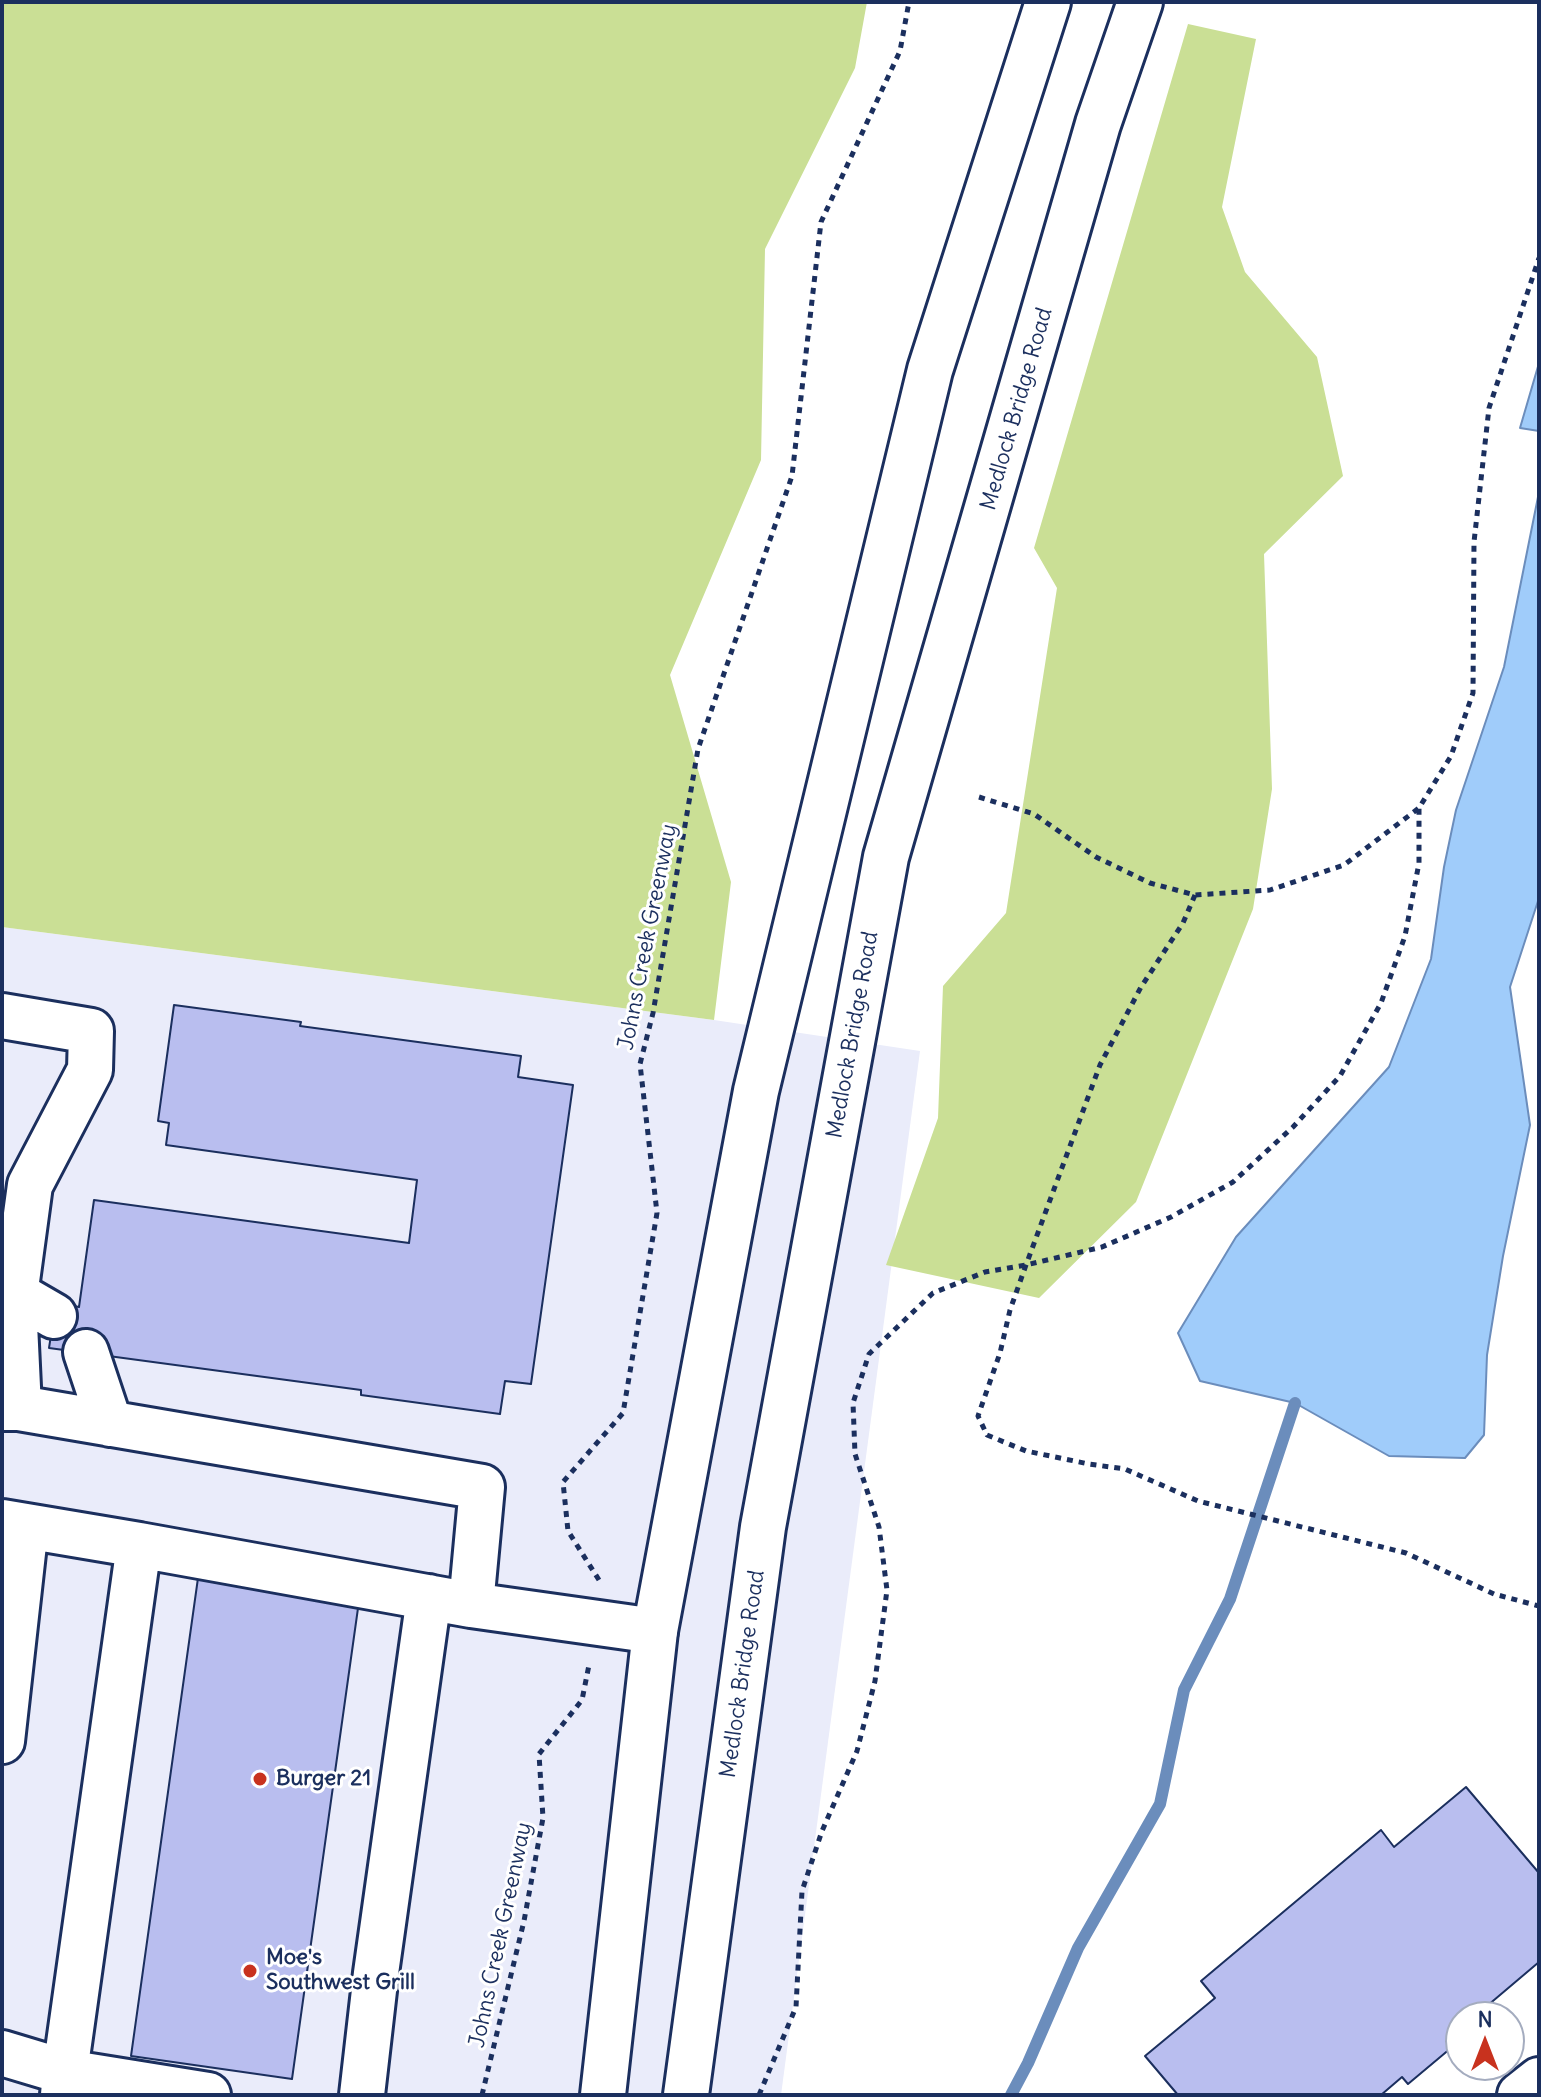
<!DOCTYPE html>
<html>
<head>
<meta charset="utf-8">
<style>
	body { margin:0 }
	#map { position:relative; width:1541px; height:2097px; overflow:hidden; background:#fff; font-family:Delius,sans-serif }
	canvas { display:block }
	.frame { position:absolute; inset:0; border:4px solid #1b2f5e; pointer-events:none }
	.north { position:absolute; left:1445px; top:2001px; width:80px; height:80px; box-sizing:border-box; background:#fff; border:2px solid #a4acbf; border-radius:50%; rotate:0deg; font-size:22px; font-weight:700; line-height:32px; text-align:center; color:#1b2f5e }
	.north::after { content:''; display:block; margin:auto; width:28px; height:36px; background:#c8321e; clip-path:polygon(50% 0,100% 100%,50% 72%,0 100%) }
</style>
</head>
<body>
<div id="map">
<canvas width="1541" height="2097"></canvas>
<div class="frame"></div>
<div class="north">N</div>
</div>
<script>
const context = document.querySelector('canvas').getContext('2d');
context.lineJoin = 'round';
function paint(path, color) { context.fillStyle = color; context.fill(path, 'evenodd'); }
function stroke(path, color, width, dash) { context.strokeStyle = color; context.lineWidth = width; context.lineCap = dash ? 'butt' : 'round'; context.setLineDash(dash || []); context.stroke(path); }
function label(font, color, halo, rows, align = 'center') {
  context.font = font + ' Delius,sans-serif'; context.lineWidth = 6; context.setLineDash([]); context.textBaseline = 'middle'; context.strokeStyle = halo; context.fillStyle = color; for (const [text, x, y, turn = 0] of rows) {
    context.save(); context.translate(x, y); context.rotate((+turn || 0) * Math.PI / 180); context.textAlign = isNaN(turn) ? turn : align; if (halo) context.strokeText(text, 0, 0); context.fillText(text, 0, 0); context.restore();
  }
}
const built = new Path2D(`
	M2 927 714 1020 920 1051 781 2095H2Z`);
const green = new Path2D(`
	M2 2H867L855 68 765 249 761 460 670 675 731 882 714 1020 2 927Z
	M1188 24 1256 39 1222 207 1245 272 1317 357 1343 476 1264 554 1272 789 1253 909 1136 1202 1039 1298 886 1265 938 1118 943 986 1006 913 1057 588 1034 548Z`);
const water = new Path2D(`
	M1539 363V431L1520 428Z
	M1539 492V898L1510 987 1530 1125 1503 1256 1487 1355 1484 1435 1465 1458 1389 1456 1295 1403 1200 1381 1178 1333 1236 1237 1389 1067 1431 959 1444 867 1456 810 1504 667Z`);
const stream = new Path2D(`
	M1011 2095 1028 2063 1078 1948 1160 1804 1184 1690 1230 1599 1295 1403`);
const building = new Path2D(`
	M174 1005 301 1022 300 1026 521 1056 518 1077 573 1085 531 1384 505 1381 500 1414 361 1395V1390L49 1348 56 1303 79 1307 94 1200 409 1243 417 1180 166 1145 169 1123 158 1121Z
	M198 1578 359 1601 292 2079 131 2056Z
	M1466 1787 1539 1873V1962L1474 2017H1461V2028L1446 2041 1451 2048 1408 2084 1402 2077 1381 2095H1178L1145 2056 1215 1998 1201 1981 1381 1830 1394 1847Z`);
const path = new Path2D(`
	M979 797 1034 814 1096 857 1150 883 1195 895 1270 890 1344 865 1419 808 1451 756 1473 693 1474 542 1489 408 1539 258
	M1195 895 1183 923 1141 987 1100 1065 1026 1265 1010 1310 1000 1353 978 1416 987 1435 1026 1451 1089 1464 1125 1469 1198 1501 1406 1553 1494 1594 1539 1606
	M599 1580 568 1531 563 1482 623 1413 657 1213 640 1064 653 1013 698 749 792 476 821 222 900 51 909 2
	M482 2095 524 1921 543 1818 539 1754 582 1700 589 1665
	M759 2095 796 2007 802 1891 822 1831 857 1751 875 1681 887 1590 879 1527 855 1454 853 1403 869 1354 933 1293 985 1272 1026 1265 1102 1247 1171 1217 1233 1182 1293 1127 1340 1076 1381 1003 1405 936 1419 863V808`);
const minor = new Path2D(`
	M2 1016 91 1031 90 1070 30 1185 14 1303 19 1408
	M16 1294 54 1316
	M86 1352 110 1424
	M2 1408H19L482 1487 471 1605
	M2 1522 139 1545 65 2072 2 2053
	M139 1545 471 1605 655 1631
	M2 1741 26 1526
	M63 2095 65 2072 208 2095
	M362 2095 376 1973 429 1597
	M1520 2095 1539 2080`);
const highway = new Path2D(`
	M603 2095 655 1631 756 1091 930 370 1048 2
	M686 2095 763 1527 886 857 1098 124 1140 2`);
const markers = [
	[260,1779,8,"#c8321e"],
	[250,1971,8,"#c8321e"]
];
const streetNames = [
	["Medlock Bridge Road",1017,409,-74],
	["Johns Creek Greenway",648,937,-79],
	["Medlock Bridge Road",853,1035,-80],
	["Medlock Bridge Road",743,1674,-82],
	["Johns Creek Greenway",501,1935,-78]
];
const poiNames = [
	["Burger 21",276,1779],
	["Moe's",266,1958],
	["Southwest Grill",266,1983]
];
paint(built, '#eaecfa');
paint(green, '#cadf95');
paint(water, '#a0ccfa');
stroke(water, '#6b8dbc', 2);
stroke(stream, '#6b8dbc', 12);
paint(building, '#b9beef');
stroke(building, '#1b2f5e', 2);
stroke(minor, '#1b2f5e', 50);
stroke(highway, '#1b2f5e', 50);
stroke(path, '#1b2f5e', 5, [6, 6]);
stroke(minor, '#fff', 44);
stroke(highway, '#fff', 44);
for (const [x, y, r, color] of markers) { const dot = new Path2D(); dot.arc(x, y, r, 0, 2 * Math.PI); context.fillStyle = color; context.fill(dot); stroke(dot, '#fff', 3); }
label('22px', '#1b2f5e', '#fff', streetNames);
label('bold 22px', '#1b2f5e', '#fff', poiNames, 'left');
</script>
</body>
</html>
